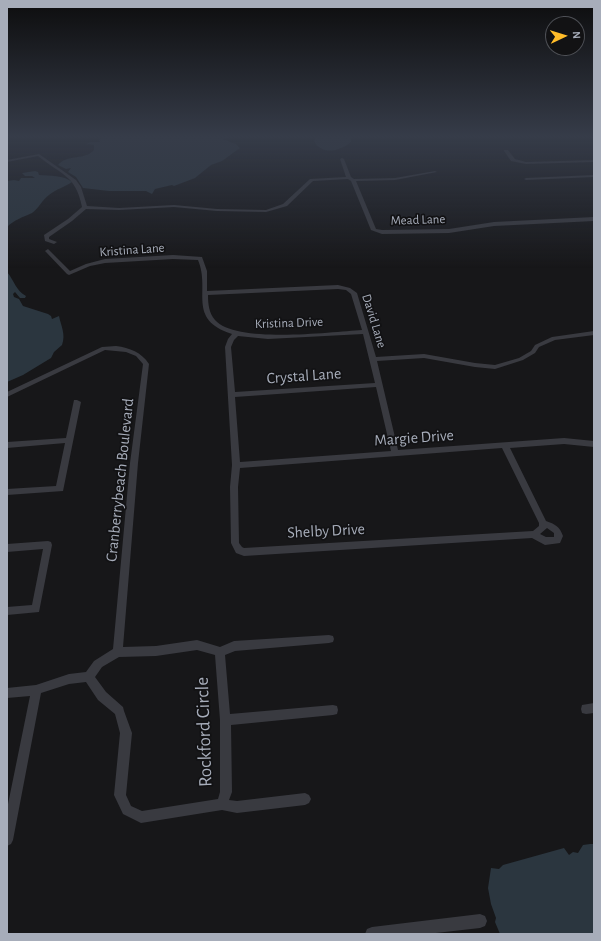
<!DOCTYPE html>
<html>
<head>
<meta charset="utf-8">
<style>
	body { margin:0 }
	#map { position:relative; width:601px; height:941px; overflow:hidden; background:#171719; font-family:"Alegreya Sans",sans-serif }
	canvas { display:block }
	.frame { position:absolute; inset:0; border:8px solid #a7adba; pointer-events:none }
	.north { position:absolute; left:545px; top:16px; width:40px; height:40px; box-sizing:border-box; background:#121214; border:1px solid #4e5056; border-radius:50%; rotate:86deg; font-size:11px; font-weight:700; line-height:16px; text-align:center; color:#a7adba }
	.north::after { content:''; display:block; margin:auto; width:14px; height:18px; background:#ffbc29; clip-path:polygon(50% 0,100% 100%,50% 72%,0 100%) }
</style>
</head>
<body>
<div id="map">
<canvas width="601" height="941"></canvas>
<div class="frame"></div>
<div class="north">N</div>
</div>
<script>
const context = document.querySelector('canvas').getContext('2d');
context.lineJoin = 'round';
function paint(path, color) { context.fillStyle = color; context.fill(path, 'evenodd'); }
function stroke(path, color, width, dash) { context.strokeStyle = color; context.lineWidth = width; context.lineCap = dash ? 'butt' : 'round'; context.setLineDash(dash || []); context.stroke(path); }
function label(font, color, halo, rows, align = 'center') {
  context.font = font + ' "Alegreya Sans",sans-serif'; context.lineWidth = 3.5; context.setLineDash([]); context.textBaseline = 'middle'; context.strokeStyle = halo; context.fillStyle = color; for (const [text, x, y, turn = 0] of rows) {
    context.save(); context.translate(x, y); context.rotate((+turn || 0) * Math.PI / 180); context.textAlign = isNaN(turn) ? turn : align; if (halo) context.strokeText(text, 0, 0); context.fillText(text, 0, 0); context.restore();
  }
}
const water = new Path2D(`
	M105 136H215L236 144 240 148 222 161 211 165 195 178 174 186 172 185 155 189 152 194 146 191H109L83 188 76 177 68 172 71 168 66 169 58 165C69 153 84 161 94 150V145L86 144 90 142H100L99 139Z
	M317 136H351V142C341 151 321 156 314 141Z
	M35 171 38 172 39 175C49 176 64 175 72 182 65 187 56 189 49 195 42 200 39 208 32 213 23 217 14 220 7 227V186L8 183 7 181 14 180 19 181 21 178H35L32 176H25L22 173Z
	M7 272C14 280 16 291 26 296L25 298H20L15 292 13 294 14 297 19 299 23 306 48 314 51 316 52 319 59 316C61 326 66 334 62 345L54 352 51 358 23 375 7 382Z
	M590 844H594V934H500L495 922 496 918 491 904 488 888 491 868 499 869 503 865 564 848 569 855 573 852 578 853 583 845Z`);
const stream = new Path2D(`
	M221 139 231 136`);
const minor = new Path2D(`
	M504 150H508L515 159 526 162 594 160V162L526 164 511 161 504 151Z
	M39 154 76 180 81 187 87 206 119 208 174 205 217 209 266 210 283 204 310 179 346 177 340 159 342 158 344 159 351 177 354 179 395 178 435 171 437 172 395 180 356 181 376 229 382 230 449 229 494 222 594 217V221L494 226 449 233 382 234 371 230 351 181 348 179 313 181 287 206 266 212 217 211 174 207 119 210 86 209 72 221 49 237V239L57 242 54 244 45 241 44 235 68 219 82 207C76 175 61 175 38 156L7 162V160Z
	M594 175V177L526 180 524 179 526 178Z
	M48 249 70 271 86 264 105 259 173 255 202 257 207 271V291L338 285 350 288 357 293 376 357 424 354 475 363 495 365 519 358 531 351 535 345 552 337 594 331V335L555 340 539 347 535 353 523 360 495 369 475 367 424 358 377 361 398 450 564 438 594 441V447L564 444 510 448 546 521C555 524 560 527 563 536L560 543 545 545 532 538 244 556 236 553 231 543 230 487 232 465 225 347 228 339 232 334C186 319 211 291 198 260L173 259 105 263 90 266 69 275 67 274 46 252 45 251ZM338 289 346 290 351 294 362 330C331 332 236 344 215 320 209 313 208 304 208 295ZM363 334 375 383 235 392 231 347 234 340 238 336 268 339ZM376 387 391 451 240 462 235 397ZM502 448 539 523V526L533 531 244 548 242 547 239 543 238 487 240 468ZM547 528 554 533V537H546L540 534Z
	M116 346C130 348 141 352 149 364L138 463 123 647 156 646 197 640 220 647 234 641 329 635 333 636 334 639 333 642 329 643 235 651 225 655 230 714 333 705 337 706 338 710 337 714 333 715 231 725 232 792 229 800 237 801 305 793 309 795 311 799 309 803 305 805 237 813 222 810 141 823 123 814 114 795 120 733 115 714 98 700 86 682 69 684 41 693 13 840 11 844 7 846V809L30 696 7 698V688L36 685 69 674 86 672 94 661 113 649 130 463 143 364 136 356 126 352 105 350 7 397V392L102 347ZM197 650 215 655 220 720V792L218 799 142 811 131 806 126 795 132 733 124 711 123 707 106 692 95 677 102 667 119 657 156 656Z
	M74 400H77L81 402 63 491 7 495V489L56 486 65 443 7 448V442L66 438Z
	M48 541 51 542 52 545 39 612 7 615V607L32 605 43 549 7 552V544Z
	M594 703V713L586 714 582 713 581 709 582 705Z
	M480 914 485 916 487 921 485 926 480 928 427 934H365L367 929 372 927Z`);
const farStreetnames = [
	["Mead Lane",418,220,-2],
	["Kristina Lane",132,250,-4],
	["David Lane",374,321,73],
	["Kristina Drive",289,323,-2]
];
const streetNames = [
	["Crystal Lane",304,376,-4],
	["Margie Drive",414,438,-4],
	["Cranberrybeach Boulevard",120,480,-84],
	["Shelby Drive",326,531,-3]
];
const nearStreetnames = [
	["Rockford Circle",204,732,-92]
];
paint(water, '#2b363f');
stroke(stream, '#2b363f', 1);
paint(minor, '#393a40');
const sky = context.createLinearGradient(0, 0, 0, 268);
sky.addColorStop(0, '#0d0d0e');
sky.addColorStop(0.51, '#363c49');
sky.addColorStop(1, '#363c4900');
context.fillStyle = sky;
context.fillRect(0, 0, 601, 268);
label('13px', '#a7adba', '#121214', farStreetnames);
label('16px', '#a7adba', '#121214', streetNames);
label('19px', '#a7adba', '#121214', nearStreetnames);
</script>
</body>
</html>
